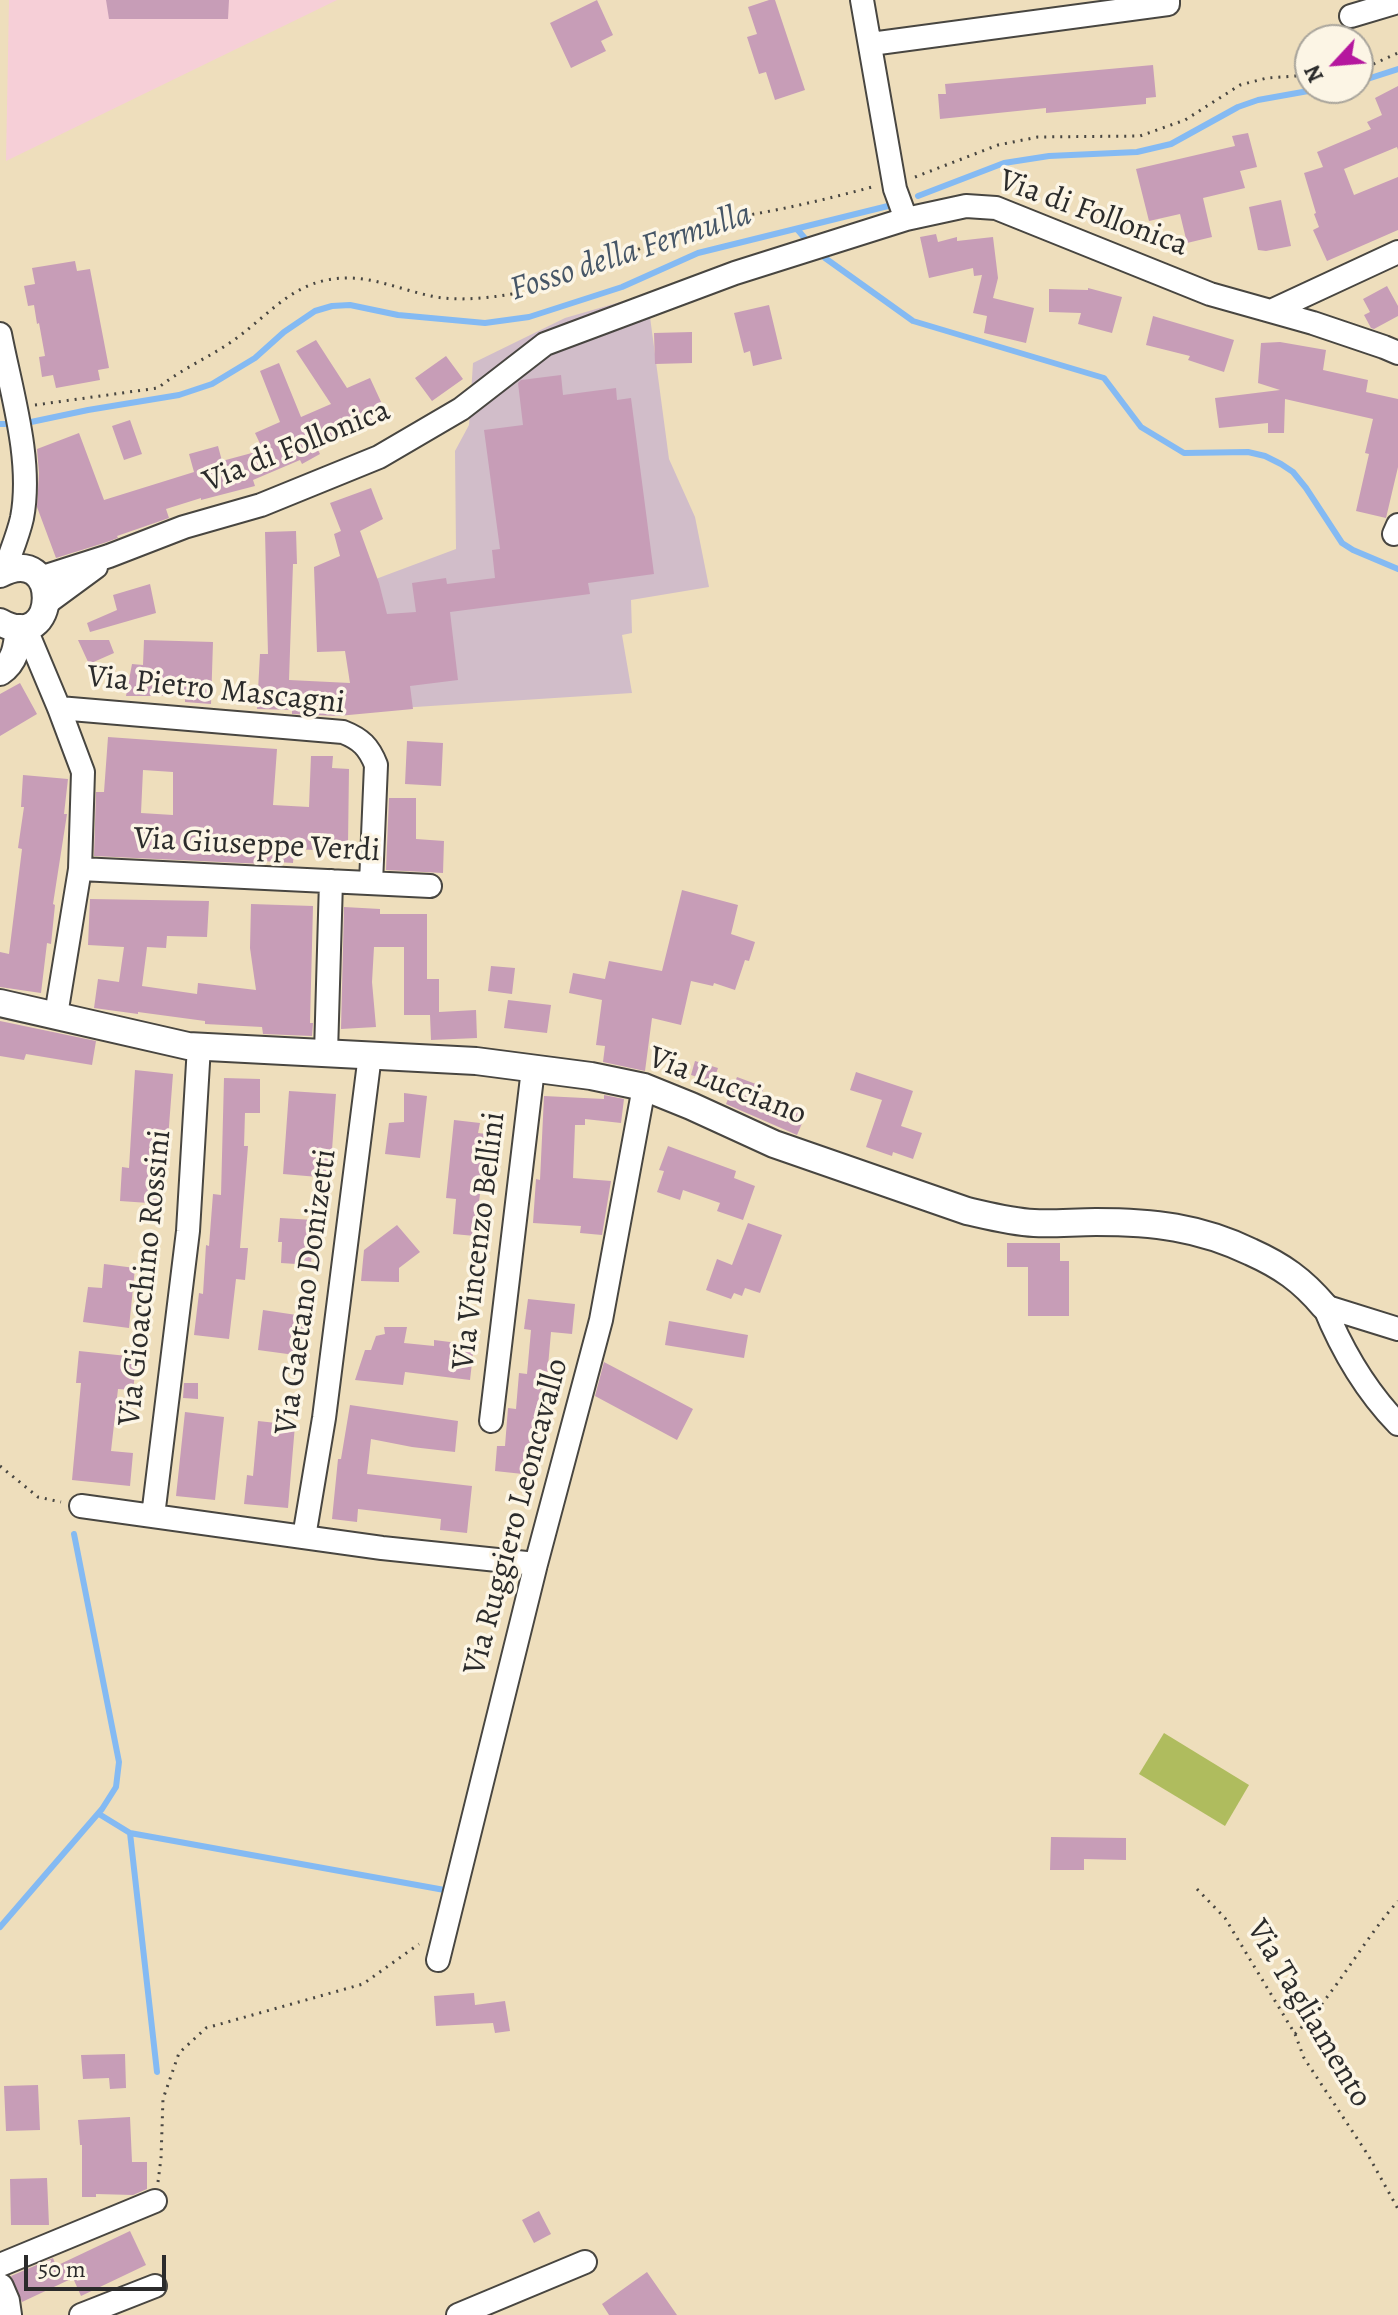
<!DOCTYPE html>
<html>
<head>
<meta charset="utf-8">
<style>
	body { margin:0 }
	#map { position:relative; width:1398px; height:2315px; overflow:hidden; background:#eedebc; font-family:Alegreya,serif }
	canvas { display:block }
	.north { position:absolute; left:1294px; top:24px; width:80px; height:80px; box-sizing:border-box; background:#fcf5e5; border:2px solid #a8a49b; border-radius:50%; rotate:244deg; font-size:22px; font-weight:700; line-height:32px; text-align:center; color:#2b2b2b }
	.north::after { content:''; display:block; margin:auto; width:28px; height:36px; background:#b5179e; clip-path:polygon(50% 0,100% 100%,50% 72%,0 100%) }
	.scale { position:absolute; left:24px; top:2255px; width:142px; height:36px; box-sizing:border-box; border:4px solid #2b2b2b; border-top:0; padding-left:10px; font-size:24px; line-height:28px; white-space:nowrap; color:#2b2b2b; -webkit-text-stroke:6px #fcf5e5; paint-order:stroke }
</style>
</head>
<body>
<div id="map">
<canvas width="1398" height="2315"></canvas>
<div class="north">N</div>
<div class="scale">50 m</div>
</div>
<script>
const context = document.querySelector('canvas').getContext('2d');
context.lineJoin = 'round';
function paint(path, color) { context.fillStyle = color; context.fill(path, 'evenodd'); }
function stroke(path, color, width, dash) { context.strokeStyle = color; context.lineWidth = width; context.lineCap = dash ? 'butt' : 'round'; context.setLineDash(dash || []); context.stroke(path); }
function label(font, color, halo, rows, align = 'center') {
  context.font = font + ' Alegreya,serif'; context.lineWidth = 7; context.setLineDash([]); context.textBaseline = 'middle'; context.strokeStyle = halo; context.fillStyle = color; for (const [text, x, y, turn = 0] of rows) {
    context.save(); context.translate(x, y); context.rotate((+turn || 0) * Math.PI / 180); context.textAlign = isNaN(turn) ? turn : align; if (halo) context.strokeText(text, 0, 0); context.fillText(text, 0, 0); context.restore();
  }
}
const built = new Path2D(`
	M9 0H337L6 161Z`);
const industrial = new Path2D(`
	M641 296 650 317 669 459 695 517 709 587 631 600 632 633 622 635 632 693 353 711 341 592 456 549 455 451 469 425 473 363 565 318Z`);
const green = new Path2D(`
	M1164 1733 1249 1785 1225 1826 1139 1774Z`);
const stream = new Path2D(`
	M1358 82 1398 69
	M918 196 1004 163 1049 156 1137 152 1171 144 1238 107 1258 100 1325 88
	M797 229 808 242
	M825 258 913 321 1104 378 1141 427 1184 453 1248 452 1265 456 1281 464 1293 472 1306 488 1342 543 1353 550 1398 569
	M31 422 88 410 179 395 212 384 255 358 284 332 315 311 332 306 350 305 398 315 485 323 529 317 622 287 698 253 888 206
	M0 424H5
	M99 1814 130 1833 450 1891
	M130 1833 157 2072
	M0 1927 102 1809 116 1787 119 1762 74 1534`);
const building = new Path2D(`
	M106 0H229L228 19H109Z
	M597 0 613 35 601 41 606 51 571 68 550 23Z
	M769 0H775L805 90 775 100 766 72 759 74 747 37 757 34 748 7Z
	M1153 65 1156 97 1146 98V104L1046 113V108L940 119 938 94H946L945 84Z
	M1398 86V150L1397 147 1344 169 1354 195 1398 177V230L1327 261 1313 230 1319 227 1314 214 1316 213 1304 173 1323 167 1317 152 1371 129 1367 122 1382 115 1375 98Z
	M1248 133 1257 167 1240 171 1245 188 1203 198 1212 237 1187 243 1180 214 1149 221 1136 169 1235 146 1232 136Z
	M1281 200 1291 246 1266 251 1258 250 1249 207Z
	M936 234 938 242 957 237V241L993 237 998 278 993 298 1034 308 1026 343 984 333 987 316 973 313 982 275 974 276 973 268 929 278 920 237Z
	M75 261 77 271 90 269 109 368 98 370 100 380 56 388 53 375 42 377 39 357 45 356 39 323 37 324 34 305 28 306 24 286 35 284 32 268Z
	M1387 286 1398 306V316L1374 329 1371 328 1364 315 1370 312 1363 299Z
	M1088 288 1122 297 1112 333 1078 324 1081 313 1049 312V289L1088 290Z
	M769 305 782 359 753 366 750 351 744 353 734 313Z
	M1153 316 1234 340 1224 372 1188 360 1190 356 1146 345Z
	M692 332V363L655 364 654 333Z
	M316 340 347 388 370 378 388 417 351 435 350 432 318 450 320 454 302 464 300 460 253 480 255 486 201 500V498L166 509 169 518 117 536 118 538 104 543 56 558 37 507 39 473 37 449 79 433 104 500 194 472 189 454 218 446 222 461 263 450 255 433 280 422 260 371 279 363 301 417 331 404 296 351Z
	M1280 342 1326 350 1323 370 1368 380 1366 392 1398 399V467L1386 518 1356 511 1369 454 1365 453 1373 419 1285 399 1284 433H1268V423L1219 428 1215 398 1280 390 1258 383 1261 343Z
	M446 356 463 379 432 401 415 378Z
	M561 375 563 395 616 388 617 400 631 398 654 574 588 583 590 594 450 612 458 680 410 686 413 709 338 716 292 714V710L257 709 260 654H268L265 532 296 531 297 564H293L289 680 350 683 345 651 317 652 314 567 340 556 334 534 341 531 330 503 371 488 383 519 360 531 379 583 387 614 416 612 412 583 446 578 447 584 495 578 492 550 500 549 484 430 523 425 518 383 521 380Z
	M130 420 142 454 124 460 112 426Z
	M150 584 156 613 90 632 87 623 117 610 113 595Z
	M78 640H109L114 653 89 664Z
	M144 640 213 642 211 704 185 702V696H126L132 664 143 665Z
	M20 683 37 714 0 736V694Z
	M108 737 277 749 273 805 309 807 311 756H333L332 768 349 769 348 844 316 843 315 850 294 849 293 863 263 861V864L94 856 96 792H104ZM143 770 173 772V815L141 813Z
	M407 741 443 743 441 786 405 784Z
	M23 775 68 779 64 814H67L53 904 55 905 51 944 47 943 41 993 0 987V952L9 954 22 849 18 848 24 807H21Z
	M389 798H416V839L444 841 443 873 386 870Z
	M682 890 738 905 731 934 755 942 749 961 745 960 735 990 714 983 713 986 691 981 681 1025 652 1018 645 1071 603 1062 605 1046 596 1045 602 1000 569 993 573 973 605 979 609 961 662 971Z
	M90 899 209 901 207 937 167 936 166 948 147 947 142 986 197 994 198 983 256 990 250 948 251 904 313 906 310 1023H313L312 1036 263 1034 262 1027 205 1024V1021L138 1012V1014L94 1008 98 979 119 982 124 947 88 945Z
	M344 907 380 909V914H427V979H439V1012L476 1010 477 1038 431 1040 430 1015H404V947H374L372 982 376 1027 341 1029Z
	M491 966 515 968 512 994 488 991Z
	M508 1000 551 1005 547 1033 504 1028Z
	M0 1021 96 1041 92 1065 26 1054 24 1060 0 1056Z
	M695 1061 718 1068 713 1082 691 1075Z
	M135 1070 173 1074 163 1204 120 1201 122 1167 129 1168Z
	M856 1072 913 1091 901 1126 922 1133 913 1159 893 1152 892 1156 866 1147 882 1100 850 1090Z
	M737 1077 764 1087 760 1100 806 1114 797 1135 726 1104Z
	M224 1078 260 1079V1113H245L244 1146H248L240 1248H248L245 1280 236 1279 229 1339 194 1335 199 1293 203 1294 206 1245 209 1246 213 1194 221 1195Z
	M289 1091 336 1094 330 1178 283 1174Z
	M404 1093 427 1096 420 1158 385 1154 389 1123 404 1122Z
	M604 1095 624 1099 621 1123 585 1119V1125H575L573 1178 611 1181 602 1235 580 1233 581 1226 533 1223 536 1179 540 1180 544 1096 604 1099Z
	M454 1120 480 1123 478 1133 487 1134 475 1236 453 1234 456 1199 446 1198Z
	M668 1146 736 1171 734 1178 755 1186 743 1220 717 1211 720 1203 683 1190 680 1200 657 1192 664 1171 659 1170Z
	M280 1218 314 1220 311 1265 281 1263 282 1242H278Z
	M748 1223 782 1235 760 1293 745 1288 742 1296 734 1293 731 1299 706 1290 717 1259 732 1265Z
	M397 1225 420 1252 399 1268V1282L361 1281 364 1250Z
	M1007 1243H1060V1261H1069V1316H1028V1267H1007Z
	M104 1264 135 1268 129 1328 83 1322 88 1287 102 1288Z
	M528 1299 575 1304 572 1334 551 1332 546 1389H541L532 1475 495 1471 497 1446H505L508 1408 516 1409 519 1373 527 1374 531 1330 524 1329Z
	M263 1310 310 1317 306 1349 296 1348 295 1355 258 1350Z
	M669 1321 748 1335 744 1358 665 1345Z
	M384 1327H407L404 1343 434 1346V1340L474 1345 470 1380 405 1372 403 1385 355 1380 365 1350H371L376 1336 385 1334Z
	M79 1351 137 1357 133 1390 118 1389 111 1451 133 1453 130 1486 72 1480 81 1383H76Z
	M604 1362 693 1409 677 1440 595 1396Z
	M184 1383H198V1399L183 1398Z
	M350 1405 458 1421 455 1452 412 1447 371 1439 367 1474 472 1486 467 1533 440 1530 441 1519 358 1509 357 1522 332 1519 338 1459H341Z
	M185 1412 224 1417 215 1500 176 1496Z
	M258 1421 295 1425 288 1508 244 1504 247 1475 253 1476Z
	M1051 1837 1126 1838V1860L1084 1859V1870H1050Z
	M474 1993 475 2005 505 2001 510 2031 495 2033 493 2023 436 2026 434 1996Z
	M125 2054 126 2088 110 2089 109 2078 83 2079 81 2055Z
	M38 2085 40 2130 6 2131 4 2086Z
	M130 2117 132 2162H147V2189L133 2195 96 2194V2197H82V2145H80L78 2120Z
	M47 2178 49 2225H11L10 2179Z
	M539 2211 551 2234 534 2243 522 2220Z
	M130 2231 146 2265 81 2296 73 2278 22 2302 11 2276 53 2258 56 2266Z
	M647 2272 677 2315H609L602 2304Z`);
const path = new Path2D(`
	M1358 68 1369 66 1398 53
	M915 177 998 145 1038 137 1140 136 1185 120 1240 85 1267 78 1310 75
	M35 405 158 388C181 369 210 357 234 340 273 312 295 278 348 278 380 278 411 294 443 298 472 301 504 296 533 290 591 278 640 244 695 226 716 219 739 217 760 213 798 206 835 197 872 187
	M0 1466 38 1497 61 1502
	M1197 1889 1225 1918 1295 2034 1304 2058 1368 2155 1398 2209
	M1295 2034C1335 1995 1361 1943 1398 1901
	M158 2182 161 2158 163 2099 179 2053 206 2028 363 1984 419 1944`);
const minor = new Path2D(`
	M862 0 895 189 906 219
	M1351 16 1398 2
	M871 44 1168 4V0
	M1271 311 1398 252
	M0 334C11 391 33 460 22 518 18 536 10 554 4 572
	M1394 534 1398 525
	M40 578 109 556 184 527 261 505 379 457 461 409 545 344 735 273 906 219 966 206 996 208 1210 294 1313 323 1384 347 1398 353
	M47 603 96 567
	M25 627 59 708 83 772 80 869 56 1015
	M59 708 343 732C361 739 369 747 376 765L371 883
	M80 869 430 886
	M326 1053 331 881
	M1324 1306C1341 1348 1366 1391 1398 1424
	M1324 1306 1398 1329
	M491 1421 533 1069
	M81 1506 382 1548 536 1564
	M153 1516 188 1231 199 1046
	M304 1537 324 1418 370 1055
	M438 1960 536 1564 601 1320 644 1087
	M0 2265 155 2201
	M81 2315 155 2286
	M458 2315 585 2262`);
const tertiary = new Path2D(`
	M0 574C62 541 60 656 0 622
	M0 672C16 661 17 646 19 628
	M0 1003 188 1046 476 1061 591 1076 644 1087 691 1106 774 1144 967 1211C989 1216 1012 1222 1034 1223 1054 1224 1075 1222 1096 1222 1153 1222 1199 1227 1251 1252 1282 1266 1302 1280 1324 1306
	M0 2287 6 2301 8 2315`);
const streetNames = [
	["Via di Follonica",1093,214,20],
	["Via di Follonica",297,447,-22],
	["Via Pietro Mascagni",216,691,6],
	["Via Giuseppe Verdi",257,846,3],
	["Via Lucciano",727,1087,21],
	["Via Vincenzo Bellini",480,1241,-83],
	["Via Gioacchino Rossini",146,1278,-84],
	["Via Gaetano Donizetti",307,1292,-82],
	["Via Ruggiero Leoncavallo",517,1517,-75],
	["Via Tagliamento",1308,2014,59]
];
const waterNames = [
	["Fosso della Fermulla",631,253,-18]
];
paint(built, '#f6cfd7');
paint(industrial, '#d1bdc9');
paint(green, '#afbc5e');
stroke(stream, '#84baf3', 6);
paint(building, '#c79db7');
stroke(minor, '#484641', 26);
stroke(tertiary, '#484641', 30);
stroke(path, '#484641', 3, [2, 6]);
stroke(minor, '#fff', 22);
stroke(tertiary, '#fff', 26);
label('32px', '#2b2b2b', '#fcf5e5', streetNames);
label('italic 34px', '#465667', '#fcf5e5', waterNames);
</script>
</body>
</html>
